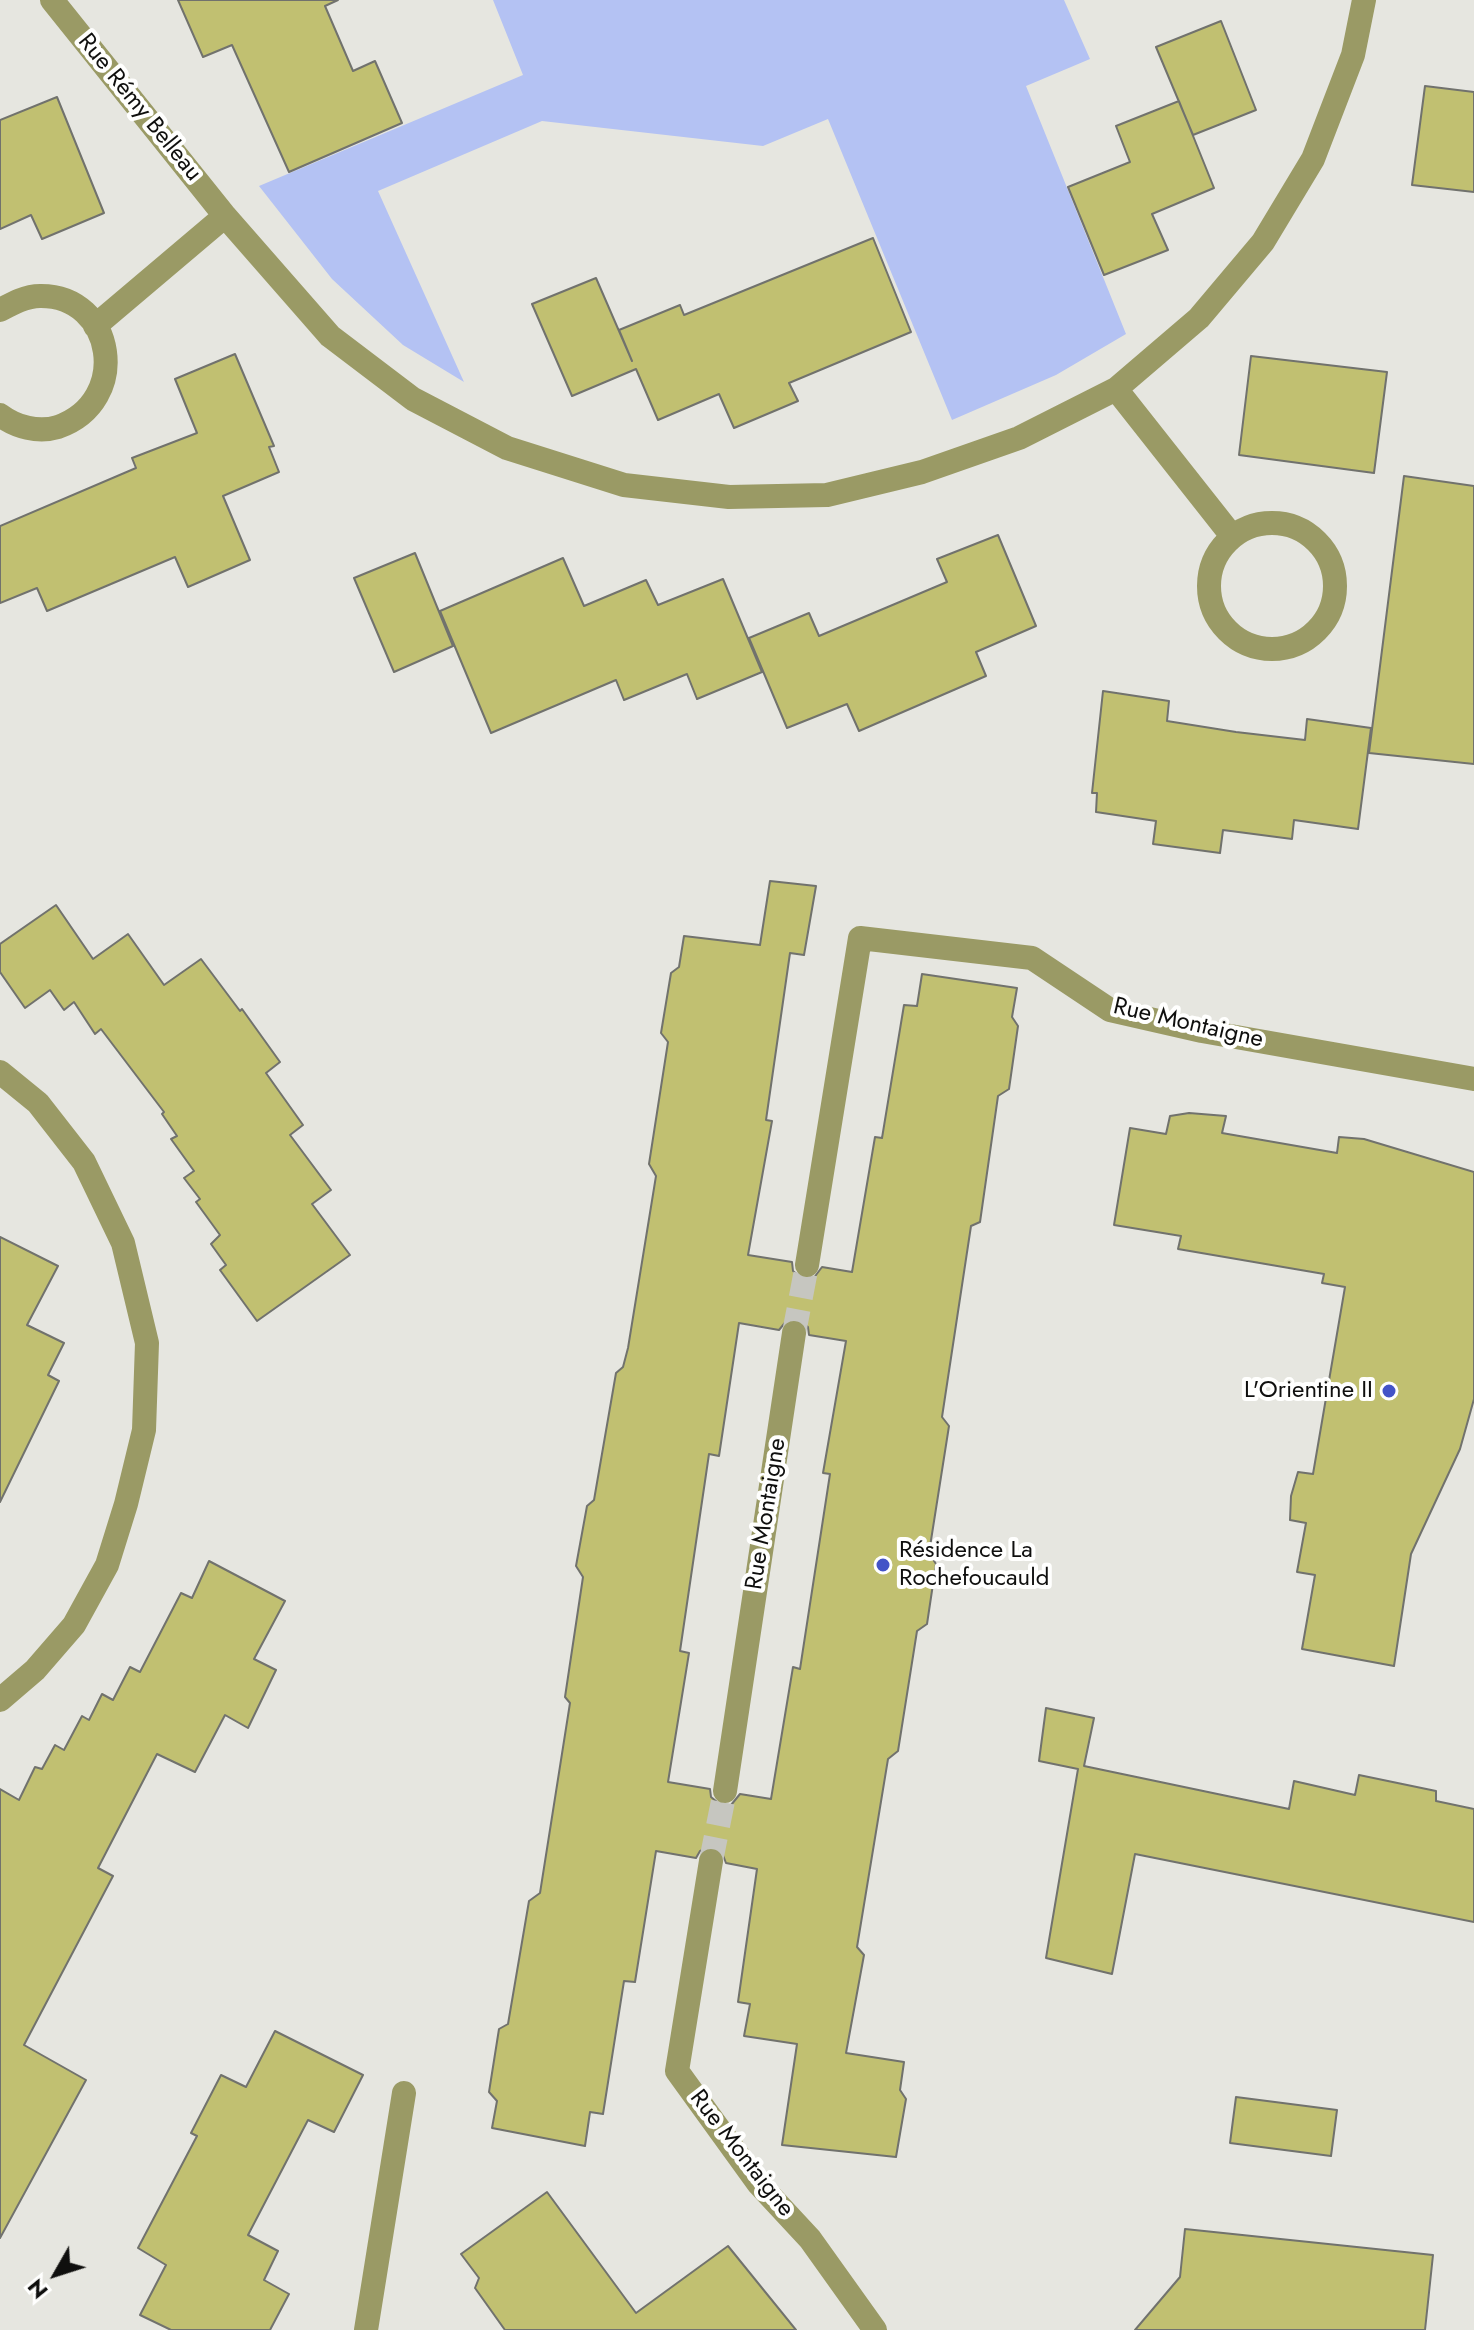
<!DOCTYPE html>
<html>
<head>
<meta charset="utf-8">
<style>
	body { margin:0 }
	#map { position:relative; width:1474px; height:2330px; overflow:hidden; background:#e6e6e0; font-family:Jost,sans-serif }
	canvas { display:block }
	.north { position:absolute; left:16px; top:2234px; width:80px; height:80px; -webkit-text-stroke:6px #fffffe; paint-order:stroke; rotate:231deg; font-size:22px; font-weight:700; line-height:32px; text-align:center; color:#0f0f0e }
	.north::after { content:''; display:block; margin:auto; width:28px; height:36px; background:#0f0f0e; clip-path:polygon(50% 0,100% 100%,50% 72%,0 100%) }
</style>
</head>
<body>
<div id="map">
<canvas width="1474" height="2330"></canvas>
<div class="north">N</div>
</div>
<script>
const context = document.querySelector('canvas').getContext('2d');
context.lineJoin = 'round';
function paint(path, color) { context.fillStyle = color; context.fill(path, 'evenodd'); }
function stroke(path, color, width, dash) { context.strokeStyle = color; context.lineWidth = width; context.lineCap = dash ? 'butt' : 'round'; context.setLineDash(dash || []); context.stroke(path); }
function label(font, color, halo, rows, align = 'center') {
  context.font = font + ' Jost,sans-serif'; context.lineWidth = 8; context.setLineDash([]); context.textBaseline = 'middle'; context.strokeStyle = halo; context.fillStyle = color; for (const [text, x, y, turn = 0] of rows) {
    context.save(); context.translate(x, y); context.rotate((+turn || 0) * Math.PI / 180); context.textAlign = isNaN(turn) ? turn : align; if (halo) context.strokeText(text, 0, 0); context.fillText(text, 0, 0); context.restore();
  }
}
const green = new Path2D(`
	M493 0H1064L1090 59 1026 86 1126 334 1056 375 952 420 828 119 763 146 542 121 378 191 464 382 403 345 332 279 259 186 523 75Z`);
const building = new Path2D(`
	M178 0H338L325 6 353 71 375 61 402 123 289 172 232 45 203 57Z
	M1221 21 1256 110 1193 135 1156 47Z
	M1425 86 1474 92V192L1412 185Z
	M57 97 104 213 42 239 31 215 0 229V120Z
	M1179 101 1214 188 1152 214 1168 250 1104 275 1068 187 1130 162 1116 126Z
	M873 238 911 332 789 383 798 401 734 428 719 394 658 420 636 369 572 396 532 304 596 278 632 361 619 330 680 305 684 315Z
	M235 354 274 446 269 447 279 472 223 496 250 560 188 587 175 557 47 611 37 588 0 603V526L136 468 132 458 197 433 175 379Z
	M1251 356 1387 372 1374 473 1239 455Z
	M1404 476 1474 486V764L1369 753Z
	M998 535 1036 626 976 652 986 676 859 731 847 704 787 728 749 638 809 613 819 636 947 582 937 559Z
	M415 553 453 646 394 672 354 578Z
	M563 558 584 606 646 580 658 605 723 579 762 672 697 699 687 674 624 700 616 680 491 733 440 611Z
	M1103 691 1169 701 1167 721 1236 732 1305 740 1307 719 1371 728 1358 829 1294 820 1292 839 1223 830 1220 853 1153 844 1156 821 1096 812 1097 793H1092Z
	M770 881 816 886 804 955 790 953 766 1120 772 1121 748 1255 792 1262 793 1271 804 1280 813 1279 822 1267 852 1272 875 1137 882 1138 904 1005 917 1006 922 974 1017 988 1012 1017 1018 1026 1009 1089 998 1096 980 1222 971 1226 942 1417 949 1426 929 1553 936 1564 927 1624 917 1631 898 1751 888 1759 857 1947 864 1955 846 2053 904 2062 900 2090 906 2099 896 2157 782 2145 797 2044 744 2036 750 2004 738 2002 757 1869 726 1863 721 1850 713 1846 700 1851 696 1858 656 1851 635 1982 624 1981 603 2114 590 2112 585 2146 492 2128 497 2101 489 2092 499 2029 508 2024 529 1901 540 1893 570 1703 565 1697 583 1577 576 1566 587 1506 594 1500 616 1373 623 1367 628 1348 656 1176 649 1164 668 1042 661 1033 671 973 679 967 684 936 760 945ZM797 1318 808 1327 809 1335 846 1341 823 1473 830 1474 800 1669 793 1667 771 1799 740 1794 731 1805 722 1806 711 1797 710 1789 668 1782 689 1653 680 1651 709 1454 719 1456 739 1323 779 1330 788 1319Z
	M56 905 93 959 128 934 164 985 201 959 240 1011 242 1009 280 1062 266 1073 303 1125 290 1135 331 1190 312 1204 350 1255 257 1321 220 1270 226 1265 211 1244 220 1235 196 1202 200 1199 184 1178 194 1171 171 1139 177 1136 162 1114 164 1112 101 1029 95 1034 74 1002 64 1010 50 990 25 1008 0 972V944Z
	M1189 1113 1226 1116 1222 1133 1337 1153 1339 1137 1364 1139 1474 1172V1399L1460 1449 1411 1554 1394 1666 1302 1649 1315 1575 1297 1572 1306 1523 1290 1520 1291 1496 1298 1472 1313 1474 1345 1287 1322 1283 1324 1274 1178 1249 1181 1236 1114 1225 1130 1128 1166 1134 1170 1116Z
	M0 1237 58 1266 27 1325 64 1343 48 1375 59 1381 0 1502Z
	M209 1561 285 1601 254 1659 276 1670 248 1728 225 1715 195 1772 157 1754 98 1868 113 1876 24 2045 86 2080 0 2238V1789L19 1800 35 1767 42 1769 55 1745 64 1750 82 1716 89 1720 102 1694 113 1700 130 1667 140 1672 181 1593 192 1598Z
	M1046 1708 1094 1718 1084 1766 1289 1809 1294 1781 1355 1795 1359 1775 1436 1791V1801L1474 1809V1922L1135 1854 1112 1974 1046 1958 1078 1769 1039 1761Z
	M275 2031 363 2075 334 2132 308 2120 248 2235 278 2251 264 2280 289 2294 270 2330H171L140 2315 166 2265 138 2248 197 2136 191 2133 221 2075 246 2087Z
	M1236 2097 1337 2110 1331 2156 1230 2143Z
	M547 2192 636 2313 728 2246 796 2330H505L475 2288 479 2278 461 2254Z
	M1185 2229 1433 2255 1425 2330H1135L1180 2277Z`);
const minorTunnel = new Path2D(`
	M794 1333 807 1265
	M711 1861 725 1791`);
const minor = new Path2D(`
	M52 0 225 216 330 336 413 399 507 448 624 485 729 497 827 495 922 472 1019 438 1116 389 1232 536
	M0 310C13 303 26 296 40 296 115 295 132 401 58 427 38 433 16 427 0 415
	M95 326 225 216
	M1116 389 1199 318 1263 242 1313 159 1353 55 1364 0
	M1209 586a63 63 0 1 1 126 0a63 63 0 1 1-126 0Z
	M0 1072 38 1103 84 1162 123 1243 147 1343 144 1430 126 1504 107 1565 74 1625 35 1670 0 1700
	M807 1265 860 938 1032 958 1110 1010 1202 1031 1474 1079
	M725 1791 794 1333
	M711 1861 677 2071 758 2183 810 2239 875 2330
	M366 2330 404 2093`);
const markers = [
	[1389,1391,8,"#4353c7"],
	[883,1565,8,"#4353c7"]
];
const streetNames = [
	["Rue Rémy Belleau",139,108,51],
	["Rue Montaigne",1188,1024,13],
	["Rue Montaigne",767,1514,-81],
	["Rue Montaigne",741,2154,52]
];
const poiNames = [
	["L'Orientine II",1373,1391],
	["Résidence La",899,1551,"left"],
	["Rochefoucauld",899,1579,"left"]
];
paint(green, '#b4c2f3');
paint(building, '#c1c071');
stroke(building, '#71726d', 2);
stroke(minorTunnel, '#c6c6c0', 24, [24, 12]);
stroke(minor, '#9a9a65', 24);
for (const [x, y, r, color] of markers) { const dot = new Path2D(); dot.arc(x, y, r, 0, 2 * Math.PI); context.fillStyle = color; context.fill(dot); stroke(dot, '#fffffe', 3); }
label('24px', '#0f0f0e', '#fffffe', streetNames);
label('24px', '#0f0f0e', '#fffffe', poiNames, 'right');
</script>
</body>
</html>
